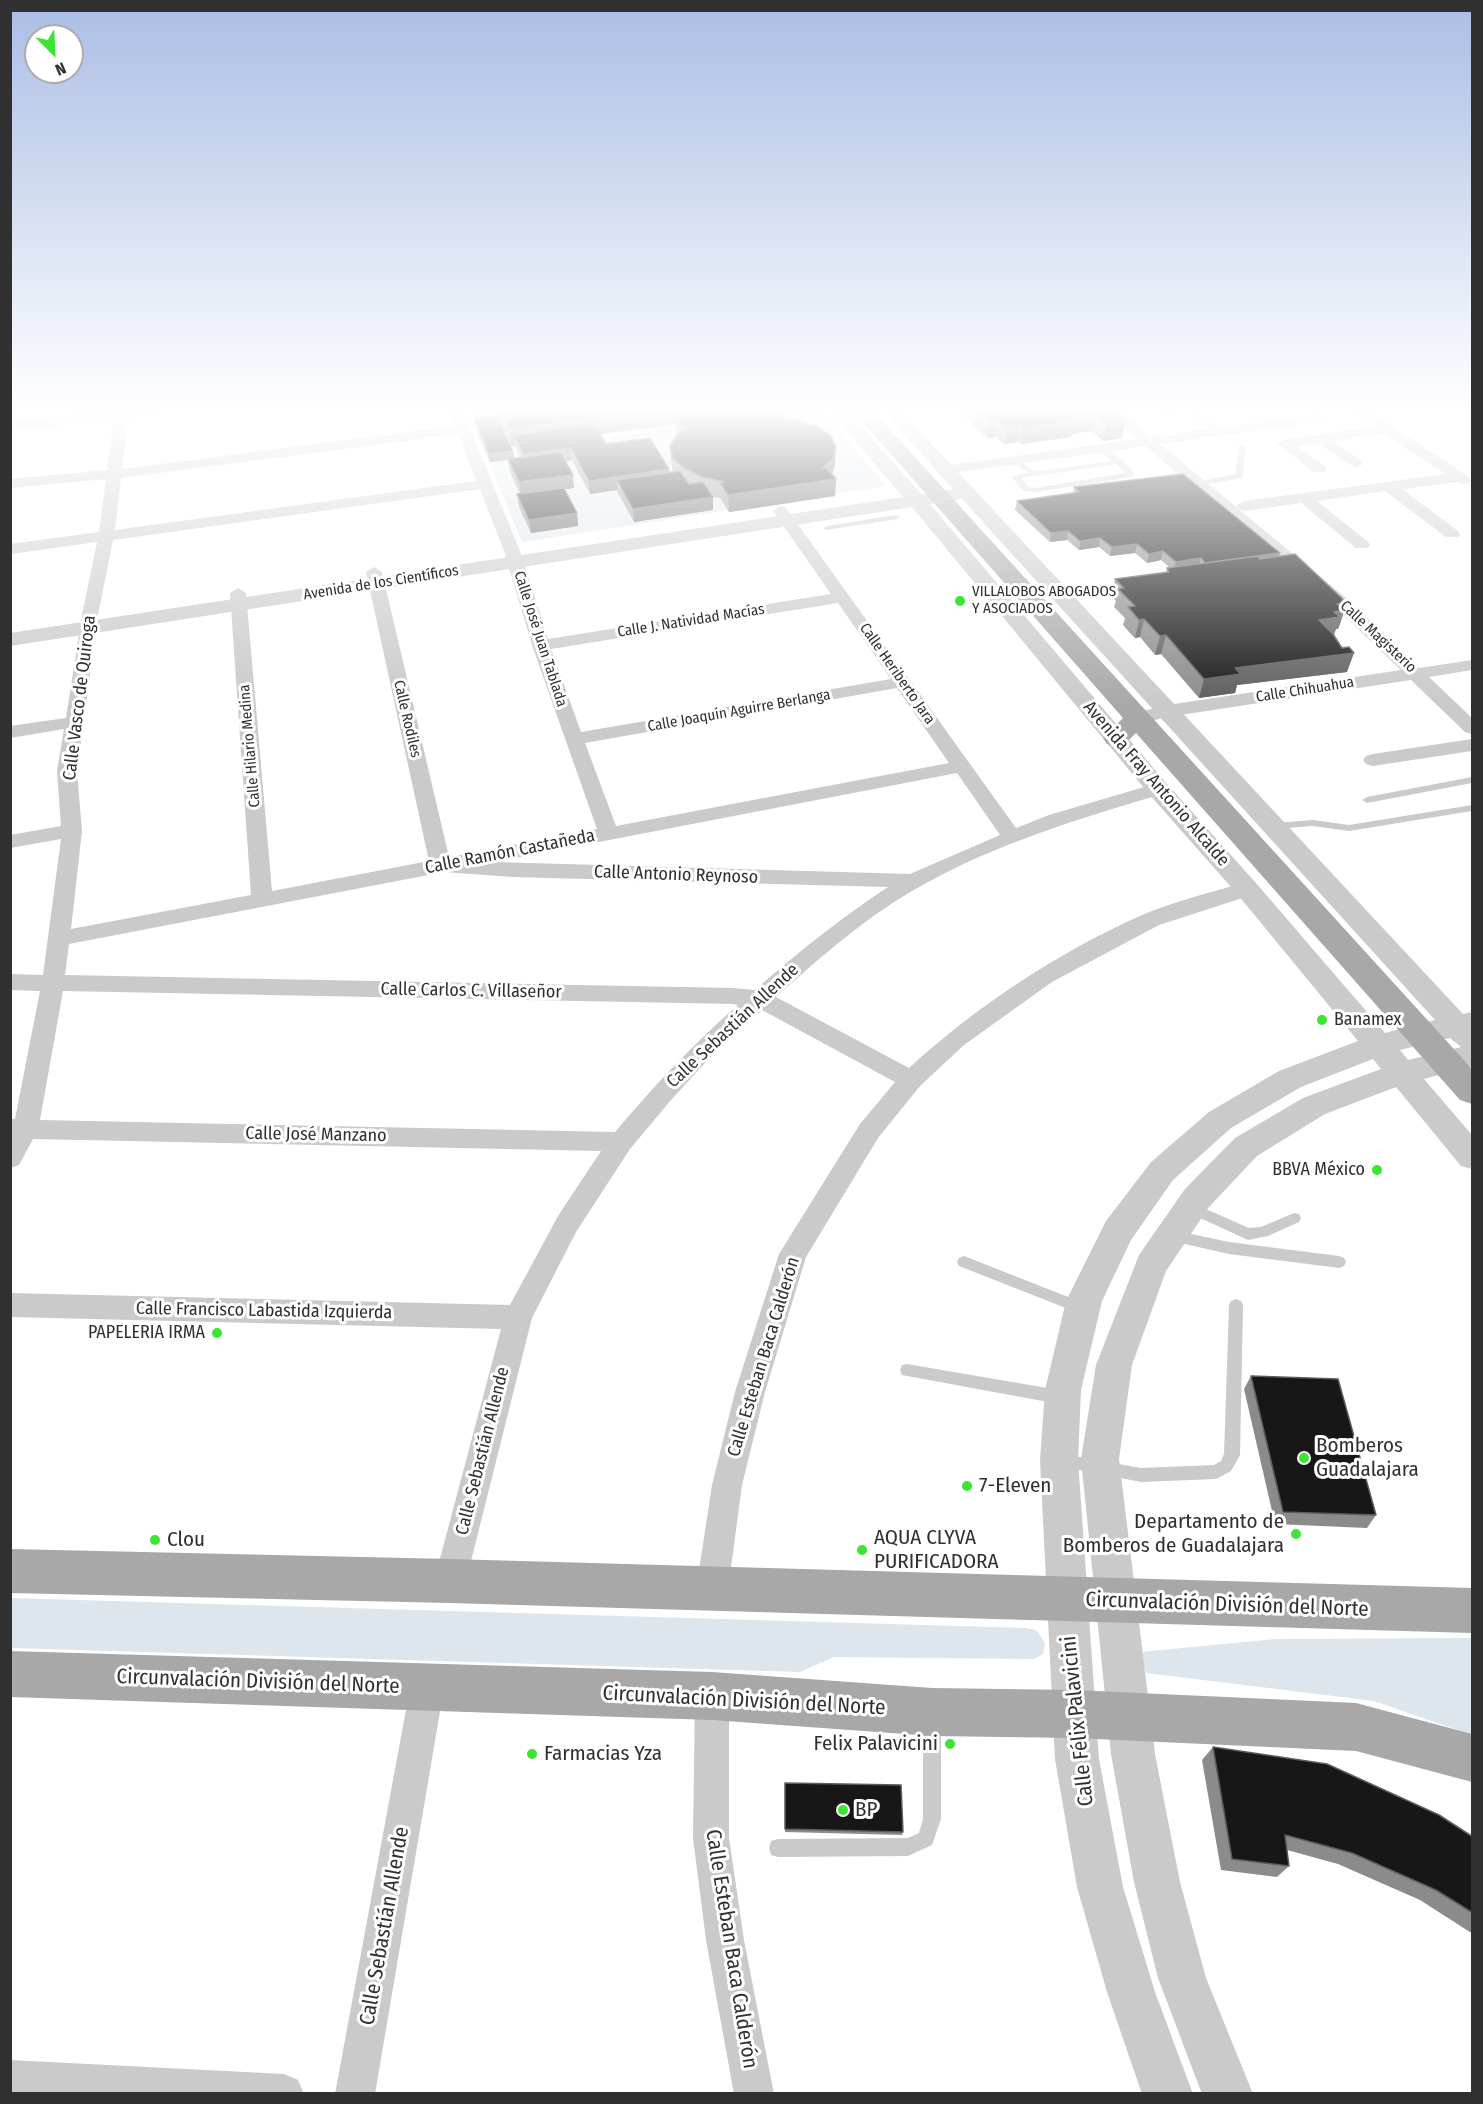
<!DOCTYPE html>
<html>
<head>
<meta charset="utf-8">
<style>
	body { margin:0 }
	#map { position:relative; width:1483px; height:2104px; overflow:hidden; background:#fff; font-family:"Fira Sans Condensed",sans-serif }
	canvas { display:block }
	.frame { position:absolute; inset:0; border:12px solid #303030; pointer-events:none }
	.north { position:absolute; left:24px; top:24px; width:60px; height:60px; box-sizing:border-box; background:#fff; border:2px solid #acacac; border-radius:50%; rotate:156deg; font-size:16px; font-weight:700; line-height:24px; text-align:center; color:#303030 }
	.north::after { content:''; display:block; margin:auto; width:21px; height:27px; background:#39e733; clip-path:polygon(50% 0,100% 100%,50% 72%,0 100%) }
</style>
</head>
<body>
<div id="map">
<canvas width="1483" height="2104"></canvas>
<div class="frame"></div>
<div class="north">N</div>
</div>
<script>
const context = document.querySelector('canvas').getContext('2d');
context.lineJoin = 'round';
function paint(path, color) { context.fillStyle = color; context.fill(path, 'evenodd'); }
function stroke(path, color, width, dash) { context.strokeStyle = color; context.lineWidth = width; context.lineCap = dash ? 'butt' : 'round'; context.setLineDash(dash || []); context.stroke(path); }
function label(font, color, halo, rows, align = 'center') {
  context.font = font + ' "Fira Sans Condensed",sans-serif'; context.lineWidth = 6; context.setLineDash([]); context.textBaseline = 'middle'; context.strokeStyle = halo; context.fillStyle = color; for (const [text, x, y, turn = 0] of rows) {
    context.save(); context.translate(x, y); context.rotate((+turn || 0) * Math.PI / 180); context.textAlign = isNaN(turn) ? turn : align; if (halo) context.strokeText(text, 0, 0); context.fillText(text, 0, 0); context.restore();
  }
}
const green = new Path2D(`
	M468 412H823L886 486 522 542Z
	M11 1598 1026 1628 1036 1630 1045 1643 1043 1654 1034 1659 834 1657 800 1672 11 1648Z
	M1472 1638V1735L1374 1701 1146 1673 1140 1652 1276 1639Z`);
const service = new Path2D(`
	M795 412H815L770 420 767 418Z
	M1179 412 1166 416 1163 414 1164 412Z
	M1189 412H1197L1223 432 1217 433Z
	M690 427 693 429 692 430 614 441 610 439 614 437Z
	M1239 445 1246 447 1242 478 1196 486V482L1235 474Z
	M1099 447C1111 448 1126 464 1134 473L1132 477 1035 492 1023 491 1012 477 1028 473 1012 462V458H1015L1035 472 1112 461 1099 451ZM1116 464 1126 473 1035 488 1028 487 1021 478Z
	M895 515 899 517 898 519 827 530 823 528 827 526Z
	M1472 777V783L1367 803 1362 800 1367 797Z
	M1472 805V811L1349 831 1313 826 1274 829 1269 826 1274 823 1313 820 1349 825Z
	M1190 1202 1249 1228 1261 1227 1294 1213 1299 1214 1301 1218 1299 1222 1268 1236 1248 1240 1185 1211 1183 1207 1185 1203Z
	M1172 1230 1229 1242 1339 1256 1344 1258 1346 1262 1344 1266 1339 1268 1229 1254 1167 1240 1165 1236 1167 1232Z
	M964 1256 1086 1304 1088 1308 1086 1312 1081 1314 959 1266 957 1262 959 1258Z
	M1236 1299 1241 1301 1243 1305 1240 1455 1231 1471 1216 1479 1141 1482 1058 1466 1055 1461 1058 1456 1063 1454 1141 1468 1214 1465 1221 1461 1224 1454 1229 1305 1231 1301Z
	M907 1364 1059 1390 1064 1392 1066 1397 1064 1402 1059 1404 907 1376 902 1375 900 1370 902 1365Z
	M932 1710 938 1713 941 1719V1819L932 1845 908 1856 778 1857 771 1855 769 1848 771 1841 778 1839 908 1838 919 1833 923 1819V1719L926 1713Z`);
const minor = new Path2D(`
	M94 412H163L156 416 128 418 122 469 455 426 449 412H463L520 551 548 639 831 594 773 511 781 506 786 508 1016 828 1049 815 1151 785H1165L1168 789 1165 793C1082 818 997 843 921 886 868 915 821 957 776 997L909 1068C978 1005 1057 953 1142 915 1172 902 1215 891 1247 882L1255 884 1258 889 1255 894 1159 925 1052 982 964 1045 920 1086 878 1138 806 1257 765 1392 742 1485 728 1590 724 1601 712 1606 700 1601 696 1590 712 1485 735 1392 779 1254 860 1124 895 1082 762 1010 719 1048 671 1100 630 1149 576 1232 532 1318 466 1581 461 1592 450 1597 439 1592 434 1581 501 1329 10 1317V1293L510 1305 558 1216 601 1151 33 1139 19 1165 10 1168V1119H15L40 991 10 990V974L43 975 61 839 10 848V835L61 826 57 771 64 729 10 738V726L66 718 82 615 97 542 10 554V544L99 532 106 479 10 488V479L107 470 114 419 10 431V423ZM458 434 476 481 115 530 121 478ZM480 489 504 551 532 645 597 829 449 857 382 572 374 567 366 572 429 861 272 891 246 593 238 588 230 593 251 895 71 929 82 831 77 771 98 615 113 540ZM838 603 891 679 581 732 551 649ZM897 688 949 763 616 826 585 743ZM957 773 1000 835 910 874 495 862ZM444 872 512 877 888 887C841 918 797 953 755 990L733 988 65 975 69 944ZM63 991 733 1004 738 1005C693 1044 653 1087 615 1132L40 1120Z
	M1106 412H1122L1151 437 1318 414 1323 415 1325 418 1318 422 1160 444 1346 598 1419 668 1472 660V670L1429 677 1472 718V734L1465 732 1411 680 1167 717 1138 724 1131 722 1129 718 1131 714 1167 705 1401 670 1334 606 1145 446 945 474 938 470 945 466 1137 439Z
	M1353 412H1370L1469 477 1471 480 1469 483 1464 484 1457 482 1402 489 1458 531 1460 534 1458 537H1446L1385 491 1317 501 1368 542 1370 545 1368 548H1356L1301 503 1244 511 1239 509 1236 506 1244 501 1446 474 1383 434 1333 441 1361 461 1363 464 1356 468 1317 443 1297 446 1324 466 1326 469 1324 472H1314L1277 443 1284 439 1373 427Z
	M1472 739V751L1373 766 1366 764 1363 760 1366 756 1373 754Z
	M427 1671 439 1676 444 1688 375 2094H335L410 1688 415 1676Z
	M712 1679 724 1684 729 1696V1838L744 1940 774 2094H734L706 1940 693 1838 695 1696 700 1684Z
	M10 2060 284 2074 298 2080 304 2094H10Z`);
const tertiary = new Path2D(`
	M831 412H849L921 494 953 489 884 412H902L1463 1014 1472 1012V1066L1424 1079 1472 1135V1169L1461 1166 1396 1087 1325 1114 1257 1156 1209 1207 1166 1271 1132 1365 1119 1459 1155 1754 1180 1882 1206 1978 1253 2094H1202L1158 1978 1134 1882 1111 1754 1081 1459 1096 1365 1139 1255 1185 1189 1235 1138 1303 1098 1381 1069 1373 1059 1301 1087 1231 1128 1173 1180 1131 1240 1102 1301 1081 1390 1078 1460 1099 1759 1123 1887 1155 1992 1193 2094H1142L1107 1992 1077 1887 1055 1759 1040 1460 1045 1390 1066 1301 1106 1221 1151 1162 1209 1112 1279 1071 1358 1041 1238 895 1149 794 912 507 10 646V633L903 497ZM962 499 1435 1020 1385 1033 1256 883 1167 784 930 504ZM1450 1038 1461 1047 1408 1060 1400 1050Z`);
const primary = new Path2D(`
	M854 412H874L1472 1069V1104L1460 1100 1136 733C1126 743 1121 747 1107 744L1103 738 1123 718Z
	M10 1549 450 1559 1472 1588V1633L450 1603 10 1593Z
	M10 1651 712 1672 932 1688 1074 1690 1356 1703 1472 1734V1782L1356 1751 1074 1738 932 1736 712 1720 10 1697Z`);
const wall = new Path2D(`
	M495 412H686V416L783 414V416L835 464 832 474 835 496 729 512 720 498 713 497V510L634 522 618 493 617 490 590 494 572 460 566 461 574 488 564 489 577 513 578 526 531 533 519 507 517 494H520L510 472 508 460 490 462 475 426 474 417 496 415ZM676 424 677 435 670 446 671 462 673 472 670 473 606 444 601 434ZM511 446H515L520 457 514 458 513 451Z
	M960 412H1114L1122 438 1103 441 1091 431 1072 434 1071 437 1021 444 1018 442 1004 444 996 437 987 438Z
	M1074 487 1279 556 1341 621 1338 629H1336L1334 635 1347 672 1237 685 1235 693 1199 698 1161 654 1155 655 1140 637 1135 638 1129 632 1123 625 1125 618 1114 607 1116 601 1112 597 1115 579 1166 572 1167 568H1170L1161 560 1147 563 1135 553 1110 556 1099 547 1079 550 1067 540 1050 542 1015 510 1017 501 1073 493Z
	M1251 1376 1376 1515 1367 1528 1275 1524 1244 1389Z
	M1213 1747 1473 1837V1934L1420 1900 1338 1864 1287 1850 1289 1866 1277 1877 1221 1870 1202 1760Z
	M785 1783 903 1832 902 1835 785 1832Z`);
const shadedWall = new Path2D(`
	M638 412H686V423L675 417 676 424 519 445 514 435 515 446H511L509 429Z
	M1094 414 1091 431 1072 434 1071 437 1021 444 1023 428 1071 417Z
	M998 420 996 437 987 438 989 421Z
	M1125 422 1122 438 1103 441 1107 424Z
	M1021 425 1018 442 1004 444 1006 427Z
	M836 447 835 464 832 476 836 479 835 496 729 512 728 495 822 468Z
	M571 448 572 460 525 467 523 454Z
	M513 451 514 459 490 462 489 454Z
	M669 469 670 482 617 480V490L590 494 589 481Z
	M573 475 574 488 521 495 519 482Z
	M713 497V510L634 522 633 509Z
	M577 513 578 526 531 533 529 520Z
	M1068 531 1067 540 1050 542 1051 533Z
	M1100 538 1099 547 1079 550 1080 541Z
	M1137 544 1135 553 1110 556 1112 547Z
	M1163 551 1161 560 1147 563 1149 554Z
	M1280 553 1277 562 1206 563Z
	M1201 558 1199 567 1173 571 1176 562Z
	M1347 603 1341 621 1338 629H1336L1333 636 1319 620 1337 604Z
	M1144 619 1140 637 1135 638 1139 620Z
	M1166 635 1161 654 1155 655 1160 636Z
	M1354 653 1347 672 1237 685 1235 693 1199 698 1204 679 1235 668Z`);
const building = new Path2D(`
	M501 412H638L509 429Z
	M712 412H782L783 414 780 415 817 426 831 436 836 447 833 459 822 468 826 467 836 479 728 495 720 483 724 482 702 477 684 468 673 458 670 446 677 434 690 427 683 428 675 417Z
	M979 412H1114L1125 422 1107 424 1094 414 1071 417 1074 420 1023 428 1021 425 1006 427 998 420 989 421Z
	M497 415 513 451 489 454 474 417Z
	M595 424 606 444 650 438 669 469 589 481 571 448 523 454 514 435Z
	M561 452 573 475 519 482 508 459Z
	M680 471 689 484 703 482 713 497 633 509 617 480Z
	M1183 474 1280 553 1205 563 1201 558 1176 562 1163 551 1149 554 1137 544 1112 547 1100 538 1080 541 1068 531 1051 533 1017 501 1079 492 1074 487Z
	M564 488 577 513 529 520 517 494Z
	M1295 554 1347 603 1337 604 1344 610 1334 612 1340 617 1319 620 1333 634 1342 648 1349 647 1354 653 1235 668 1241 674 1204 679 1166 635 1160 636 1144 619 1139 620 1134 614 1128 607 1135 606 1118 589 1124 588 1115 579 1169 572 1167 568 1257 556 1260 559Z
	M1251 1376 1338 1379 1376 1515 1283 1512Z
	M1213 1747 1327 1764 1439 1815 1473 1837V1913L1436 1890 1352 1853 1285 1835 1289 1866 1232 1859Z
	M785 1783 901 1785 903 1832 785 1829Z`);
const markers = [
	[960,601,6,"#39e733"],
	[1322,1020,6,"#39e733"],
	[1377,1170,6,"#39e733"],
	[217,1333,6,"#39e733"],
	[1304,1458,6,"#39e733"],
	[967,1486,6,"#39e733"],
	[1296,1534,6,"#39e733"],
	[155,1540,6,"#39e733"],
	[862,1550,6,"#39e733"],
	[950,1744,6,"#39e733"],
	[532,1754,6,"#39e733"],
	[843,1810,6,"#39e733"]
];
const farStreetnames = [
	["Avenida de los Científicos",381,583,-9],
	["Calle J. Natividad Macías",691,621,-9],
	["Calle Magisterio",1378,637,43],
	["Calle José Juan Tablada",540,639,72],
	["Calle Heriberto Jara",897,674,55],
	["Calle Chihuahua",1305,690,-9],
	["Calle Joaquín Aguirre Berlanga",739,711,-10],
	["Calle Rodiles",407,719,77],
	["Calle Hilario Medina",250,746,-95]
];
const farPoinames = [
	["VILLALOBOS ABOGADOS",972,592],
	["Y ASOCIADOS",972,609]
];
const streetNames = [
	["Calle Vasco de Quiroga",80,698,-83],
	["Avenida Fray Antonio Alcalde",1156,784,49],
	["Calle Ramón Castañeda",510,852,-11],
	["Calle Antonio Reynoso",676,875,2],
	["Calle Carlos C. Villaseñor",471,991,1],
	["Calle Sebastián Allende",733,1026,-43],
	["Calle José Manzano",316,1135,1],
	["Calle Francisco Labastida Izquierda",264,1311,1],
	["Calle Esteban Baca Calderón",764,1357,-73],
	["Calle Sebastián Allende",483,1451,-76]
];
const poiNames = [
	["Banamex",1334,1020,"left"],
	["BBVA México",1365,1170],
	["PAPELERIA IRMA",205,1333]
];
const nearPoinames = [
	["Bomberos",1316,1446],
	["Guadalajara",1316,1470],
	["7-Eleven",979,1486],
	["Departamento de",1284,1522,"right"],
	["Bomberos de Guadalajara",1284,1546,"right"],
	["AQUA CLYVA",874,1538],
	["PURIFICADORA",874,1562],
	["Clou",167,1540],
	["Felix Palavicini",938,1744,"right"],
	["Farmacias Yza",544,1754],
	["BP",855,1810]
];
const nearStreetnames = [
	["Circunvalación División del Norte",1227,1605,2],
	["Circunvalación División del Norte",258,1682,2],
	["Circunvalación División del Norte",744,1701,3],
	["Calle Félix Palavicini",1078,1721,-96],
	["Calle Sebastián Allende",385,1926,-80],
	["Calle Esteban Baca Calderón",731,1949,81]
];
paint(green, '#dee6ed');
paint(service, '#cacaca');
paint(minor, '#cacaca');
paint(tertiary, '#cacaca');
paint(primary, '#a8a8a8');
paint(wall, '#8b8b8b');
paint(shadedWall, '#5d5d5d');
paint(building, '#171717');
stroke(building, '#5d5d5d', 1.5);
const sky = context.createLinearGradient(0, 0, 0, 707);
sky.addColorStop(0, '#aabde4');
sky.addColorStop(0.58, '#fff');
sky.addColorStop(1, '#ffffff00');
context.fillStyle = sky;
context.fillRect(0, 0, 1483, 707);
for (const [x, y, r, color] of markers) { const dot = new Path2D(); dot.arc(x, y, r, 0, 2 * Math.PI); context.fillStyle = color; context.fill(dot); stroke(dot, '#fff', 2); }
label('15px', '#303030', '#fff', farStreetnames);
label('15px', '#303030', '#fff', farPoinames, 'left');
label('18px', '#303030', '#fff', streetNames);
label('18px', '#303030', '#fff', poiNames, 'right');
label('21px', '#303030', '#fff', nearPoinames, 'left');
label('21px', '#303030', '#fff', nearStreetnames);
</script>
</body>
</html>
